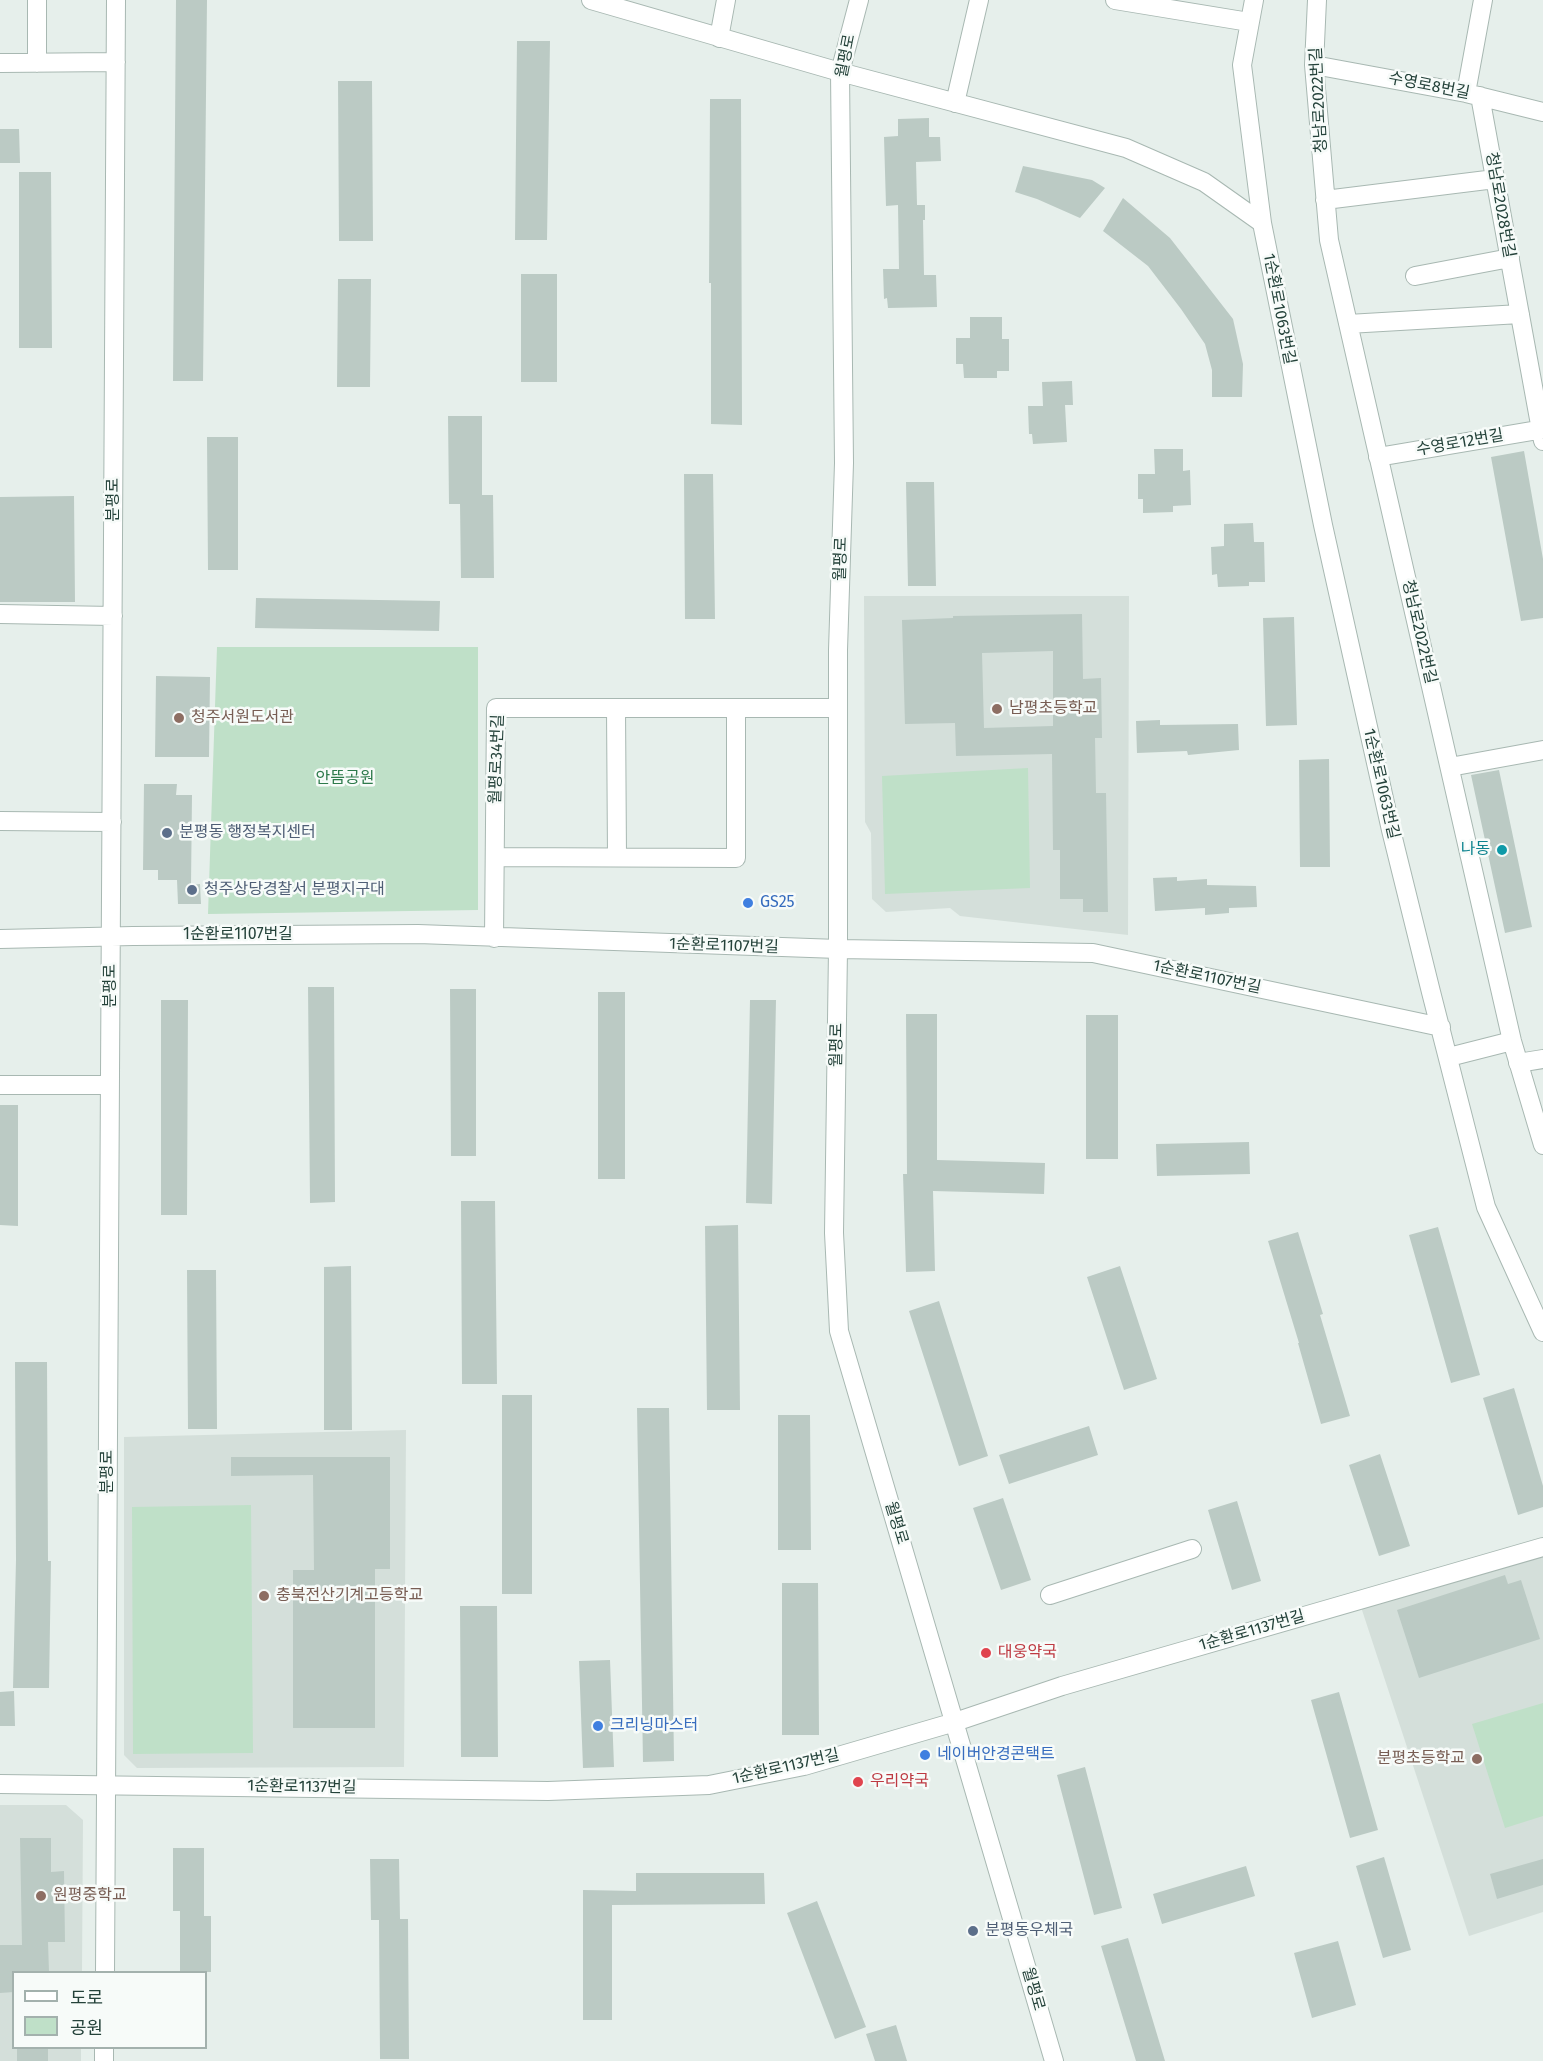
<!DOCTYPE html>
<html>
<head>
<meta charset="utf-8">
<style>
	body { margin:0 }
	#map { position:relative; width:1543px; height:2061px; overflow:hidden; background:#e6efeb; font-family:"Fira Sans","Noto Sans KR",sans-serif }
	canvas { display:block }
	.legend { position:absolute; left:12px; top:1971px; width:195px; height:78px; box-sizing:border-box; background:#f7fbf9; border:2px solid #a3b1ad; margin:0; padding:8px 10px; list-style:none; font-size:18px; color:#24423a }
	.legend li { display:flex; align-items:center; gap:12px; height:30px }
	.legend b { width:30px; border:2px solid #a3b1ad }
</style>
</head>
<body>
<div id="map">
<canvas width="1543" height="2061"></canvas>
<ul class="legend">
<li><b style="height:8px;background:#fff"></b>도로</li>
<li><b style="height:16px;background:#bfe0c8"></b>공원</li>
</ul>
</div>
<script>
const context = document.querySelector('canvas').getContext('2d');
context.lineJoin = 'round';
function paint(path, color) { context.fillStyle = color; context.fill(path, 'evenodd'); }
function stroke(path, color, width, dash) { context.strokeStyle = color; context.lineWidth = width; context.lineCap = dash ? 'butt' : 'round'; context.setLineDash(dash || []); context.stroke(path); }
function label(font, color, halo, rows, align = 'center') {
  context.font = font + ' "Fira Sans","Noto Sans KR",sans-serif'; context.lineWidth = 5; context.setLineDash([]); context.textBaseline = 'middle'; context.strokeStyle = halo; context.fillStyle = color; for (const [text, x, y, turn = 0] of rows) {
    context.save(); context.translate(x, y); context.rotate((+turn || 0) * Math.PI / 180); context.textAlign = isNaN(turn) ? turn : align; if (halo) context.strokeText(text, 0, 0); context.fillText(text, 0, 0); context.restore();
  }
}
const built = new Path2D(`
	M864 596H1129L1128 935 960 916 950 908 886 912 872 899 871 833 865 822Z
	M406 1430 404 1767 137 1768 124 1755V1437Z
	M1543 1556V1912L1469 1936 1361 1607Z
	M0 1805H66L83 1820 82 1972H14V2048H81V2061H0Z`);
const green = new Path2D(`
	M217 647H478V910L208 914Z
	M1028 768 1030 888 885 894 882 776Z
	M251 1505 253 1753 133 1754 132 1507Z
	M1543 1703V1816L1505 1828 1472 1724Z`);
const building = new Path2D(`
	M176 0H207L203 381H173Z
	M517 41H550L547 240H515Z
	M338 81H372L373 241H339Z
	M710 99H741L742 425 711 424V283H709Z
	M929 118V137H940L941 161 916 162 917 205H925V220H923L924 275H936L937 307 888 308 887 298 884 299 883 269H899L898 205 886 206 884 137 898 136V119Z
	M0 129H19L20 163H0Z
	M1023 166 1092 180 1105 188 1080 218 1037 199 1015 192Z
	M19 172H51L52 348H19Z
	M1123 198 1170 238 1233 319 1243 364 1242 397H1212V370L1205 344 1181 309 1148 266 1103 231Z
	M521 274H557V382H521Z
	M338 279H371L370 387H337Z
	M970 317H1002V339H1009V371H997V378H964L963 364H956V338H970Z
	M1072 381 1073 405H1065L1067 442 1033 444 1032 434H1029L1028 406H1043L1042 382Z
	M448 416H482V495H493L494 578H461L460 504H449Z
	M207 437H238V570H208Z
	M1154 449H1183V471L1190 470 1191 505 1173 506V512L1143 513V499H1138V474H1155Z
	M1524 451 1543 559V618L1521 621 1491 457Z
	M684 474H713L715 619H685Z
	M906 482H934L936 586H908Z
	M74 496 75 602H0V497Z
	M1253 523 1254 542H1264L1265 582H1249V586L1218 587 1217 574 1212 575 1211 547 1224 546V524Z
	M256 598 440 601 439 631 255 628Z
	M1082 614 1083 679 1101 678 1102 738H1095L1096 793H1106L1108 912H1083V899H1060V850H1053L1052 754 956 756 955 723 905 724 902 620 953 618V616ZM1053 651V726L984 728 982 653Z
	M1294 617 1297 725 1266 726 1263 618Z
	M156 676 210 677 209 757H155Z
	M1160 720V725L1238 724 1239 750 1188 755 1187 751 1137 753 1136 721Z
	M1329 759 1330 867H1300L1299 760Z
	M1499 770 1532 927 1505 933 1471 775Z
	M144 784H177L176 795H192L191 885 200 884 201 904H178L177 880H158V870H143Z
	M1177 877V881L1207 879V885L1256 886 1257 907 1229 908V913L1205 915V908L1155 911 1153 878Z
	M308 987H334L335 1202 310 1203Z
	M450 989H476V1156H451Z
	M598 992H625V1179H598Z
	M161 1000H188L187 1215H161Z
	M750 1000H776L772 1204 746 1203Z
	M906 1014H937V1160L1045 1163 1044 1194 933 1191 935 1271 906 1272 903 1174H907Z
	M1086 1015H1118V1159H1086Z
	M0 1105H18V1226L0 1225Z
	M1249 1142 1250 1174 1157 1176 1156 1144Z
	M461 1201H495L497 1384H462Z
	M738 1225 740 1410H707L705 1226Z
	M1438 1227 1480 1375 1451 1383 1409 1235Z
	M1298 1232 1323 1314 1320 1315 1350 1416 1321 1424 1298 1343H1299L1268 1241Z
	M351 1266 352 1430H324V1267Z
	M1120 1266 1157 1379 1124 1390 1087 1277Z
	M187 1270H216L217 1429H188Z
	M939 1301 988 1456 959 1466 909 1311Z
	M15 1362H47L48 1561H51L49 1688H13L16 1560Z
	M1514 1388 1543 1486V1507L1518 1515 1483 1398Z
	M502 1395H532V1594H502Z
	M637 1408H669L674 1761 643 1762Z
	M778 1415H810L811 1550H778Z
	M1089 1426 1098 1455 1009 1484 999 1455Z
	M1380 1454 1410 1546 1379 1556 1349 1465Z
	M231 1457H390V1569H375V1728H293V1570H314L313 1475 231 1476Z
	M1003 1498 1031 1580 1001 1590 973 1508Z
	M1237 1501 1261 1581 1232 1590 1208 1510Z
	M1505 1575 1508 1584 1521 1580 1540 1639 1419 1678 1397 1610Z
	M782 1583H818L819 1735H782Z
	M460 1606H497L498 1757H461Z
	M610 1660 614 1767 583 1768 579 1661Z
	M14 1691 15 1726H0V1692Z
	M1339 1692 1378 1830 1350 1838 1311 1700Z
	M1085 1767 1122 1908 1094 1915 1057 1775Z
	M20 1838H51V1872L64 1871 65 1942H48L49 1972H14V1992L0 1993V1945H22Z
	M173 1848H204V1916H211V1972H180V1911H173Z
	M1384 1857 1411 1950 1383 1958 1356 1866Z
	M370 1859H399L400 1919H408L409 2059H380L379 1920H371Z
	M1543 1859V1885L1497 1899 1490 1874Z
	M1246 1866 1255 1896 1162 1924 1153 1894Z
	M636 1873H764L765 1904 612 1905V2020H583V1890L636 1891Z
	M817 1901 866 2027 835 2039 787 1913Z
	M1128 1938 1165 2061H1136L1101 1946Z
	M1338 1941 1356 2005 1312 2018 1294 1953Z
	M896 2025 907 2061H875L866 2034Z
	M17 2048H48V2061H17Z`);
const minor = new Path2D(`
	M591 0 840 72 1126 148 1204 182 1262 223 1323 525 1391 830 1431 992 1486 1207 1543 1332
	M859 0 840 72 844 463 838 650V949L834 1233 839 1331 1054 2061
	M1115 0 1249 22
	M1254 0 1242 65 1262 223
	M1317 0 1314 65 1329 240 1512 1041 1543 1145
	M719 38 726 0
	M0 63 116 62
	M37 63V0
	M1314 65 1466 93 1543 112
	M1466 93 1483 0
	M1480 96 1543 441
	M955 103 979 0
	M1325 200 1495 179
	M1415 276 1510 258
	M1348 324 1520 314
	M1378 457 1543 429
	M0 614 113 616
	M616 708 617 857
	M1450 767 1543 750
	M0 821 112 822
	M495 857 736 858V708
	M494 938 496 708H838
	M0 939 133 936 418 934 838 949 1093 953 1441 1027
	M1449 1057 1512 1041
	M1518 1063 1543 1059
	M0 1085H110
	M1050 1595 1192 1549
	M0 1784 548 1791 709 1785 804 1766 955 1722 1062 1686 1543 1547
	M105 1972 116 0
	M104 2061V2048`);
const markers = [
	[997,709,6,"#8d6e63"],
	[179,718,6,"#8d6e63"],
	[167,833,6,"#5c6f8a"],
	[1502,850,6,"#0f9aa8"],
	[192,890,6,"#5c6f8a"],
	[748,903,6,"#3f7fe0"],
	[264,1596,6,"#8d6e63"],
	[986,1653,6,"#e0444e"],
	[598,1726,6,"#3f7fe0"],
	[925,1755,6,"#3f7fe0"],
	[1477,1759,6,"#8d6e63"],
	[858,1782,6,"#e0444e"],
	[41,1896,6,"#8d6e63"],
	[973,1931,6,"#5c6f8a"]
];
const streetNames = [
	["월평로",846,56,-79],
	["수영로8번길",1429,86,11],
	["청남로2022번길",1319,100,-93],
	["청남로2028번길",1500,205,80],
	["1순환로1063번길",1279,309,79],
	["수영로12번길",1460,443,-10],
	["분평로",114,500,-90],
	["월평로",841,559,-88],
	["청남로2022번길",1419,632,77],
	["월평로34번길",497,759,-88],
	["1순환로1063번길",1381,784,77],
	["1순환로1107번길",238,935],
	["1순환로1107번길",724,946,2],
	["1순환로1107번길",1207,977,12],
	["분평로",111,986,-90],
	["월평로",837,1045,-89],
	["분평로",108,1472,-90],
	["월평로",896,1523,73],
	["1순환로1137번길",1252,1631,-16],
	["1순환로1137번길",786,1767,-13],
	["1순환로1137번길",302,1787,1],
	["월평로",1033,1989,74]
];
const educationNames = [
	["남평초등학교",1009,709],
	["청주서원도서관",191,718],
	["충북전산기계고등학교",276,1596],
	["분평초등학교",1465,1759,"right"],
	["원평중학교",53,1896]
];
const parkNames = [
	["안뜸공원",345,779]
];
const serviceNames = [
	["분평동 행정복지센터",179,833],
	["청주상당경찰서 분평지구대",204,890],
	["분평동우체국",985,1931]
];
const cultureNames = [
	["나동",1490,850]
];
const shopNames = [
	["GS25",760,903],
	["크리닝마스터",610,1726],
	["네이버안경콘택트",937,1755]
];
const healthNames = [
	["대웅약국",998,1653],
	["우리약국",870,1782]
];
paint(built, '#d4dfda');
paint(green, '#bfe0c8');
paint(building, '#bbcac4');
stroke(minor, '#a8b8b2', 20);
stroke(minor, '#fff', 18);
for (const [x, y, r, color] of markers) { const dot = new Path2D(); dot.arc(x, y, r, 0, 2 * Math.PI); context.fillStyle = color; context.fill(dot); stroke(dot, '#f7fbf9', 2); }
label('16px', '#24423a', '#f7fbf9', streetNames);
label('16px', '#785e54', '#f7fbf9', educationNames, 'left');
label('16px', '#2d7a4b', '#f7fbf9', parkNames);
label('16px', '#4e5e75', '#f7fbf9', serviceNames, 'left');
label('16px', '#0d838f', '#f7fbf9', cultureNames, 'right');
label('16px', '#366cbe', '#f7fbf9', shopNames, 'left');
label('16px', '#be3a42', '#f7fbf9', healthNames, 'left');
</script>
</body>
</html>
